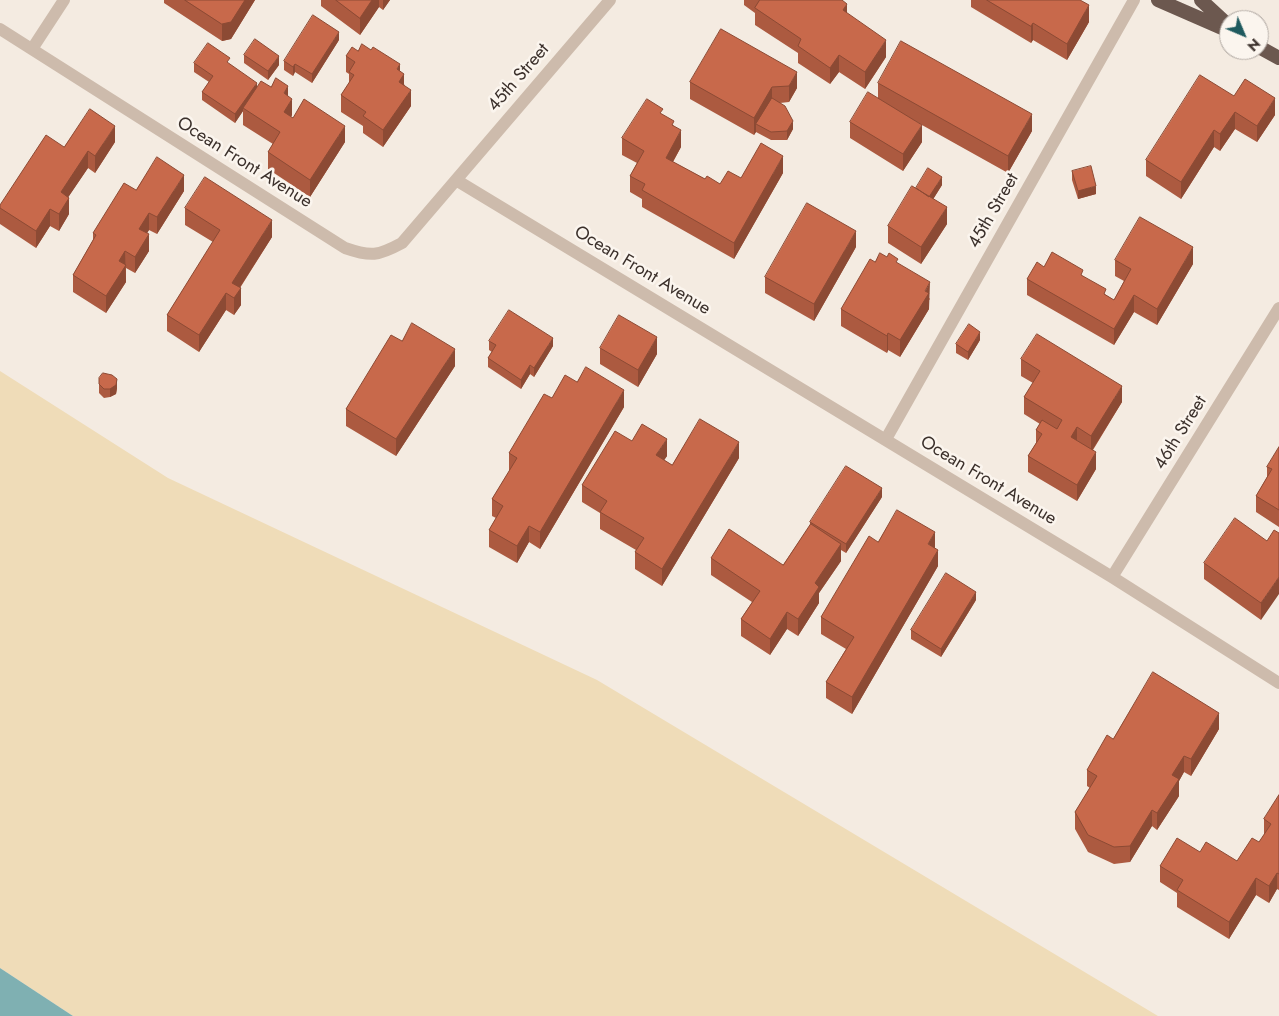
<!DOCTYPE html>
<html>
<head>
<meta charset="utf-8">
<style>
	body { margin:0 }
	#map { position:relative; width:1279px; height:1016px; overflow:hidden; background:#f4ebe1; font-family:Jost,sans-serif }
	canvas { display:block }
	.north { position:absolute; left:1219px; top:10px; width:50px; height:50px; box-sizing:border-box; background:#fbf5ee; border:1px solid #aea6a0; border-radius:50%; rotate:135deg; font-size:14px; font-weight:700; line-height:20px; text-align:center; color:#3b302b }
	.north::after { content:''; display:block; margin:auto; width:18px; height:22px; background:#1f5a5e; clip-path:polygon(50% 0,100% 100%,50% 72%,0 100%) }
</style>
</head>
<body>
<div id="map">
<canvas width="1279" height="1016"></canvas>
<div class="north">N</div>
</div>
<script>
const context = document.querySelector('canvas').getContext('2d');
context.lineJoin = 'round';
function paint(path, color) { context.fillStyle = color; context.fill(path, 'evenodd'); }
function stroke(path, color, width, dash) { context.strokeStyle = color; context.lineWidth = width; context.lineCap = dash ? 'butt' : 'round'; context.setLineDash(dash || []); context.stroke(path); }
function label(font, color, halo, rows, align = 'center') {
  context.font = font + ' Jost,sans-serif'; context.lineWidth = 5; context.setLineDash([]); context.textBaseline = 'middle'; context.strokeStyle = halo; context.fillStyle = color; for (const [text, x, y, turn = 0] of rows) {
    context.save(); context.translate(x, y); context.rotate((+turn || 0) * Math.PI / 180); context.textAlign = isNaN(turn) ? turn : align; if (halo) context.strokeText(text, 0, 0); context.fillText(text, 0, 0); context.restore();
  }
}
const sand = new Path2D(`
	M0 371 168 478 597 680 1158 1016H73L0 968Z`);
const water = new Path2D(`
	M0 968 73 1016H0Z`);
const minor = new Path2D(`
	M0 29 345 248C371 257 378 256 402 243L610 0
	M32 49 64 0
	M456 180 1112 577 1279 683
	M886 439 1134 0
	M1112 577 1279 308`);
const trunk = new Path2D(`
	M1158 0 1229 31
	M1201 0 1229 26
	M1259 47 1279 58`);
const wall = new Path2D(`
	M164 0H255L231 39 222 41 164 3Z
	M321 0H390L383 10 379 7 360 35 321 6Z
	M744 0H842L847 14 886 57 865 89 839 72 830 84 798 63V53L755 25V13L744 5Z
	M971 0H1080L1089 22 1067 60 1033 40 1031 43 971 7Z
	M721 29 797 88 789 102 780 103 793 129 787 140H771L756 132 754 135 690 99V82Z
	M339 40 312 83 295 72 293 76 284 70V61Z
	M358 51 400 71 411 106 383 147 363 133V126L341 112V95L349 83V74L346 72V56Z
	M244 55 279 65 268 80 244 63Z
	M194 63 230 64 257 87H271L288 96 292 115 291 117 345 142 310 197 268 169V152L273 144 243 125V111L235 123 202 100V92L209 82 194 72Z
	M878 83 1032 131 1008 173 913 120 922 142 903 171 850 138V122L878 98Z
	M1234 96 1275 115 1257 142 1235 129 1220 151 1214 147 1181 199 1146 176V160Z
	M663 115 674 126 681 147 673 162 705 179 720 184 741 178 783 173 734 259 642 207V199L630 192V176L637 163 622 155V138Z
	M115 142 95 173 88 168 68 197 69 214 59 231 50 226 36 248 0 224V208L64 147Z
	M1072 171 1096 194 1078 199 1072 180Z
	M942 185 933 199 947 224 921 264 888 243V226L916 188Z
	M136 190 184 191 157 234 149 230 147 233 149 251 135 273 126 268V282L106 313 73 292V275L93 240V233Z
	M185 208 272 237 240 288 241 305 234 315 226 310 199 352 167 331V315L213 242 185 225Z
	M856 247 814 321 765 293V277Z
	M1115 260 1193 264 1157 325 1134 312 1114 345 1027 295V279L1044 267 1083 276 1106 295 1114 300 1124 281 1115 276Z
	M898 264 930 299 929 300V309L900 357 888 350 887 353 841 326V309Z
	M980 340 968 360 956 353V344Z
	M402 341 455 366 396 456 346 426V409Z
	M489 341 553 346 534 377 530 374 521 389 488 367V358L492 352 489 350Z
	M600 348 657 354 638 387 600 364Z
	M1021 359 1122 402 1093 450 1096 469 1077 501 1028 472V456L1036 443V430L1040 424 1024 414V397L1033 383 1021 376Z
	M99 378 117 388 116 394 110 397 104 398 99 393Z
	M577 382 624 407 540 549 529 542 517 563 489 547V530L496 518 492 516V499L510 470H509V453L552 398Z
	M632 441 667 456 664 460 672 465 739 458 662 586 635 569V552L636 550 600 529V513L582 502V485Z
	M1279 447V527L1256 512V496L1267 477V467Z
	M882 497 846 553 841 550V561L819 593V603L798 636 787 629 770 655 741 636V619L752 602 711 575V558L783 565 810 525V522Z
	M1267 541 1261 620 1204 579V563Z
	M878 542 935 548 938 566 852 714 826 698V682L846 649 821 634V617Z
	M976 600 941 657 911 639V630Z
	M1219 729 1191 776 1184 772 1179 781V796L1157 830 1152 826 1130 862 1114 864 1088 852 1075 829V812L1090 788 1087 786V770L1113 739Z
	M1279 795V890L1277 889 1269 903 1256 895 1229 939 1177 907V893L1160 882V866L1200 852 1237 861 1259 842 1264 835V819Z`);
const shadedWall = new Path2D(`
	M245 0H255L231 39 222 41V24Z
	M372 0H379V7L360 35V18Z
	M383 0H390L383 10Z
	M847 4V21L843 10Z
	M1089 5V22L1067 60V44Z
	M1033 23V40L1031 43V26Z
	M339 32V40L312 83V74Z
	M886 40V57L865 89V72Z
	M839 55V72L830 84V68Z
	M279 56V65L268 80V71Z
	M295 64V72L293 76V67Z
	M400 64V80L404 74V91L399 99 397 69Z
	M797 72V88L789 102V86Z
	M257 83V91L243 108V111L235 123V114Z
	M288 86V103L284 93Z
	M772 87V103L756 124V132L754 135V118Z
	M411 90V106L383 147V130Z
	M1275 98V115L1257 142V126Z
	M292 99V115L284 128V112Z
	M1235 112V129L1220 151V134Z
	M1032 114V131L1008 173V156Z
	M793 121V129L787 140V131Z
	M922 125V142L903 171V154Z
	M115 126V142L95 173V156Z
	M345 126V142L310 197V180Z
	M681 130V147L666 174V158Z
	M1214 130V147L1181 199V182Z
	M88 151V168L61 208V192Z
	M783 156V173L734 259V243Z
	M184 175V191L157 234V217Z
	M942 177V185L929 206V197Z
	M1096 186V194L1078 199V191Z
	M69 198V214L59 231V214Z
	M947 207V224L921 264V247Z
	M50 209V226L36 248V231Z
	M149 213V230L139 246V229Z
	M272 220V237L233 298 232 283Z
	M856 231V247L814 321V304Z
	M149 234V251L135 273V257Z
	M1193 247V264L1157 325V309Z
	M125 251 126 282 106 313V296L119 261Z
	M930 282 929 309 900 357V340Z
	M241 288V305L234 315V298Z
	M226 293V310L199 352V335Z
	M1134 295V312L1114 345V329Z
	M980 332V340L968 360V352Z
	M888 333V350L887 353V336Z
	M657 337V354L638 387V370Z
	M553 338V346L534 377V368Z
	M455 349V366L396 456V439Z
	M530 365V374L521 389V380Z
	M117 379V388L116 394 110 397V389Z
	M1122 386V402L1091 452V436Z
	M624 390V407L540 549V532Z
	M1077 427V443L1071 437Z
	M667 439V456L656 472V455Z
	M739 442V458L662 586V569Z
	M1096 452V469L1077 501V485Z
	M882 488V497L846 553V544Z
	M529 526V542L517 563V546Z
	M935 532V549L928 544Z
	M841 544V561L819 593V603L798 636V619L815 583Z
	M938 550V566L852 714V697Z
	M1279 577V594L1261 620V603Z
	M976 592V600L941 657V649Z
	M787 612V629L770 655V639Z
	M1219 713V729L1191 776V759Z
	M1184 756V772L1179 781V796L1157 830V813L1172 775Z
	M1152 810V826L1130 862V846Z
	M1277 873V889L1269 903V886Z
	M1256 878V895L1229 939V922Z`);
const building = new Path2D(`
	M185 0H245L231 22 222 24Z
	M336 0H372L360 18Z
	M760 0H842L847 4 843 10 886 40 865 72 839 55 830 68 798 46 801 39 755 8Z
	M987 0H1080L1089 5 1067 44 1033 23 1031 26Z
	M313 15 339 32 312 74 295 64 293 67 284 61Z
	M721 29 797 72 789 86 772 87 754 118 690 82Z
	M255 39 279 56 268 71 244 55Z
	M901 41 1032 114 1008 156 878 83Z
	M208 43 230 58 227 62 257 83 235 114 202 92 213 76 194 63Z
	M362 44 371 50 373 47 400 64 397 69 404 74 399 82 411 90 383 130 363 116 366 112 341 95 354 75 349 72 355 62 346 56 352 47 358 51Z
	M1200 75 1234 96 1245 79 1275 98 1257 126 1235 112 1220 134 1214 130 1181 182 1146 160Z
	M276 78 288 86 284 93 292 99 284 112 293 118 304 99 345 126 310 180 268 152 280 132 243 108 261 81 271 87Z
	M868 92 922 125 903 154 850 122Z
	M772 98 785 106 793 121 787 131 771 132 756 124Z
	M647 99 663 109 660 113 674 121 672 125 681 130 666 158 705 179 707 176 720 184 728 171 741 178 761 143 783 156 734 243 642 190 645 184 630 176 644 151 622 138Z
	M90 109 115 126 95 156 88 151 61 192 69 198 59 214 50 209 36 231 0 208V205L46 135 64 147Z
	M157 157 184 175 157 217 149 213 139 229 149 234 135 257 125 251 119 261 126 265 106 296 73 275 96 235 93 233 124 183 136 190Z
	M1091 166 1096 186 1078 191 1072 171Z
	M928 168 942 177 929 197 916 188Z
	M205 177 272 220 232 283 241 288 234 298 226 293 199 335 167 315 220 230 185 208Z
	M912 186 947 207 921 247 888 226Z
	M807 203 856 231 814 304 765 277Z
	M1140 217 1193 247 1157 309 1134 295 1114 329 1027 279 1037 262 1044 267 1052 252 1083 270 1081 275 1106 289 1104 294 1114 300 1131 269 1115 260Z
	M880 253 887 257 889 253 898 259 896 262 930 282 925 291 929 293 900 340 888 333 887 336 841 309 870 259 875 262Z
	M509 310 553 338 534 368 530 365 521 380 488 358 496 345 489 341Z
	M619 315 657 337 638 370 600 348Z
	M412 323 455 349 396 439 346 409 391 335 402 341Z
	M969 324 980 332 968 352 956 344Z
	M1037 334 1122 386 1091 436 1077 427 1071 437 1096 452 1077 485 1028 456 1042 434 1036 430 1042 420 1057 429 1062 420 1024 397 1040 371 1021 359Z
	M586 367 624 390 540 532 529 526 517 546 489 530 503 506 492 499 517 458 509 453 544 394 552 398 565 375 577 382Z
	M103 373 112 375 117 379 116 385 110 389H104L99 384V378Z
	M700 419 739 442 662 569 635 552 644 538 600 512 607 501 582 485 615 431 632 441 642 424 667 439 656 455 672 465Z
	M1279 447V510L1256 496 1272 469 1267 467Z
	M846 466 882 488 846 544 810 522Z
	M897 510 935 532 928 544 938 550 852 697 826 682 854 637 821 617 869 536 878 542Z
	M1235 518 1267 541 1274 530 1279 533V577L1261 603 1204 563Z
	M811 524 841 544 815 583 819 587 798 619 787 612 770 639 741 619 760 591 711 558 729 529 783 565Z
	M946 573 976 592 941 649 911 630Z
	M1153 672 1219 713 1191 759 1184 756 1172 775 1179 779 1157 813 1152 810 1130 846 1114 847 1088 835 1075 812 1097 776 1087 770 1107 735 1113 739Z
	M1279 795V874L1277 873 1269 886 1256 878 1229 922 1177 890 1183 880 1160 866 1177 838 1200 852 1206 842 1237 861 1252 838 1259 842 1271 824 1264 819Z`);
const streetNames = [
	["45th Street",519,78,-49],
	["Ocean Front Avenue",244,163,32],
	["45th Street",994,211,-60],
	["Ocean Front Avenue",642,271,31],
	["46th Street",1181,433,-58],
	["Ocean Front Avenue",988,481,31]
];
paint(sand, '#efdcb8');
paint(water, '#7fb0b2');
stroke(minor, '#cdbbac', 12);
stroke(trunk, '#6c584f', 14);
paint(wall, '#ac5a40');
paint(shadedWall, '#8c4a34');
paint(building, '#c8694b');
stroke(building, '#8c4a34', 1);
label('18px', '#3b302b', '#fbf5ee', streetNames);
</script>
</body>
</html>
